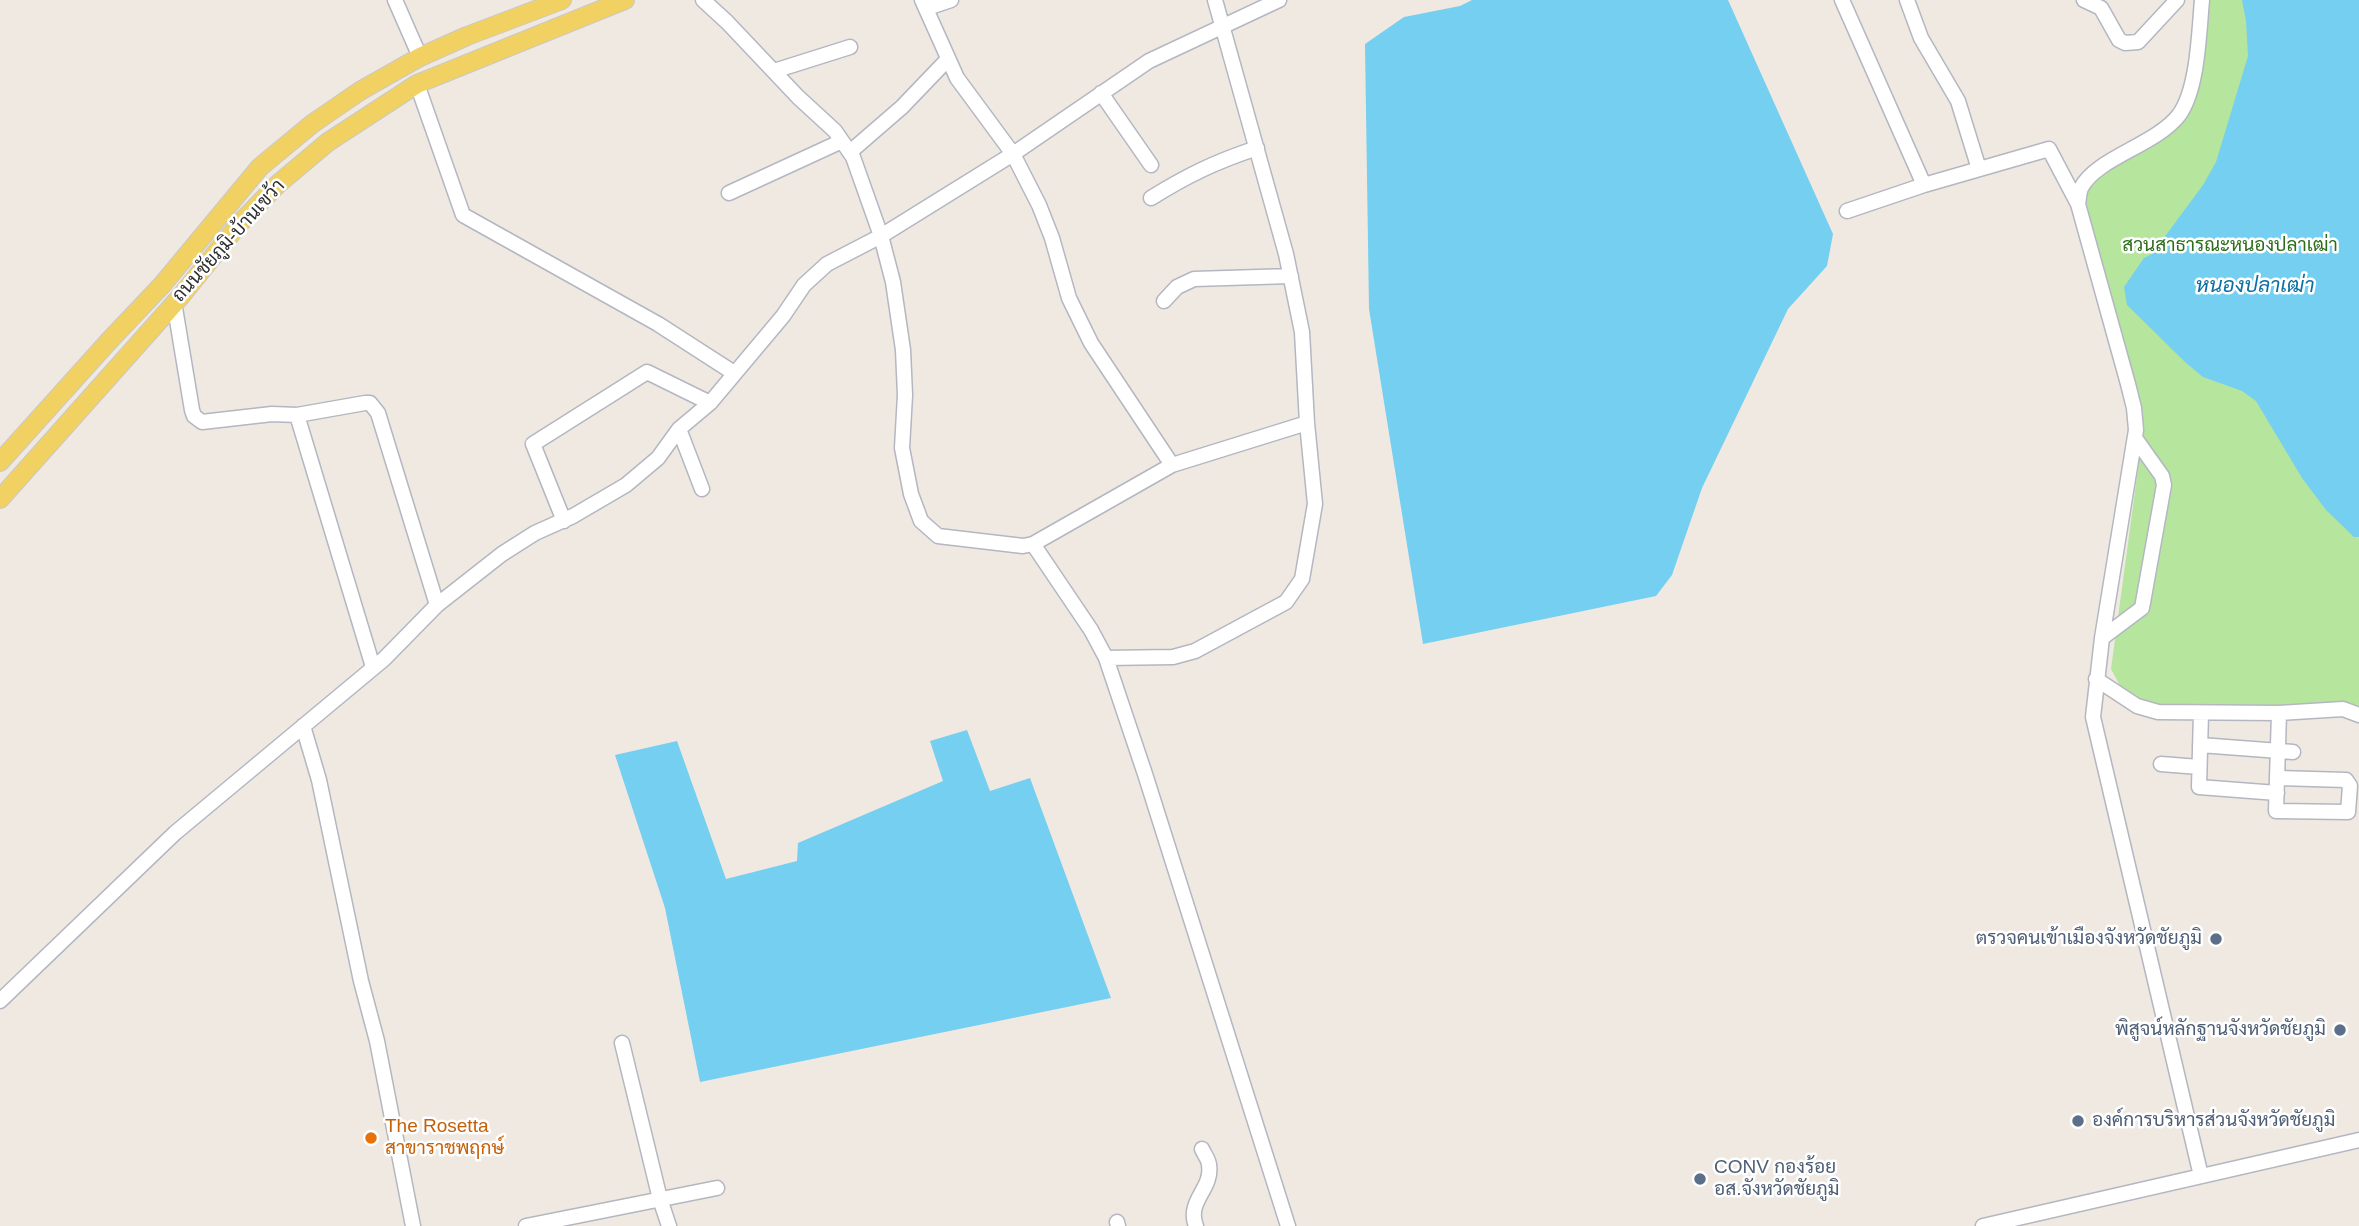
<!DOCTYPE html>
<html>
<head>
<meta charset="utf-8">
<style>
	body { margin:0 }
	canvas { display:block; background:#efe9e1 }
</style>
</head>
<body>
<canvas width="2359" height="1226"></canvas>
<script>
const context = document.querySelector('canvas').getContext('2d');
context.lineJoin = 'round';
function paint(path, color) { context.fillStyle = color; context.fill(path, 'evenodd'); }
function stroke(path, color, width, dash) { context.strokeStyle = color; context.lineWidth = width; context.lineCap = dash ? 'butt' : 'round'; context.setLineDash(dash || []); context.stroke(path); }
function label(font, color, halo, rows, align = 'center') {
  context.font = font + ' Helvetica,Sarabun,sans-serif'; context.lineWidth = 5; context.setLineDash([]); context.textBaseline = 'middle'; context.strokeStyle = halo; context.fillStyle = color; for (const [text, x, y, turn = 0] of rows) {
    context.save(); context.translate(x, y); context.rotate((+turn || 0) * Math.PI / 180); context.textAlign = isNaN(turn) ? turn : align; if (halo) context.strokeText(text, 0, 0); context.fillText(text, 0, 0); context.restore();
  }
}
const green = new Path2D(`
	M2206 0H2359V706L2160 707 2141 701 2123 691 2111 669 2143 432 2142 412 2082 194 2091 180 2179 119Z`);
const water = new Path2D(`
	M1472 0H1728L1833 234 1827 266 1788 309 1702 488 1672 575 1656 596 1423 644 1369 309 1365 44 1404 17 1460 6Z
	M2242 0H2359V537H2354L2326 510 2302 478 2256 401 2242 391 2203 377 2185 362 2127 305 2124 287 2144 258 2152 254 2203 185 2216 162 2248 56 2246 21Z
	M967 730 990 791 1030 778 1111 998 700 1082 665 908 615 755 677 741 726 879 797 861 798 843 943 781 930 741Z`);
const minor = new Path2D(`
	M395 0 420 57
	M703 0 727 22 798 97 835 131 853 157 881 236 893 282 903 350 905 395 902 448 911 494 921 521 938 536 1023 546 1033 544 1172 465 1307 423
	M922 0 957 78 1013 154 1039 205 1052 238 1069 298 1091 343 1172 465
	M1842 0 1924 185
	M1907 0 1921 38 1958 101 1979 169
	M2084 0 2101 8 2119 40 2125 43 2138 42 2177 0
	M927 8 951 0
	M774 71 850 47
	M417 84 463 215 658 324 734 373
	M1101 93 1151 165
	M850 152 902 107 948 59
	M729 193 842 141
	M1151 198C1188 175 1215 162 1257 148
	M1847 211 1924 185 2049 149 2078 204
	M1164 301 1177 287 1194 279 1291 276
	M174 302 192 410 194 416 202 422 272 414 297 415 365 403H370L378 413 437 605
	M297 415 373 667
	M679 429 702 489
	M564 521 533 444 647 372 710 403
	M1033 544 1091 630 1106 658 1145 774 1288 1226
	M2102 638 2142 608 2164 485 2162 476 2135 438
	M1106 658 1173 657 1195 651 1286 602 1302 579 1315 504 1307 423 1302 332 1286 254 1215 0
	M2096 679 2137 706 2158 712 2279 713 2343 709 2359 715
	M2201 713 2199 787 2277 793
	M303 726 319 780 361 981 377 1041 413 1226
	M2200 745 2293 752
	M2161 764 2199 767
	M2278 778 2346 780 2350 786 2348 812 2276 811 2279 713
	M0 1001 175 833 384 659 437 605 502 554 535 533 573 516 626 485 658 458 679 429 710 403 783 316 804 285 827 264 881 236 1013 154 1149 61 1279 0
	M622 1043 660 1199 669 1226
	M2201 1176 2093 717 2102 638 2136 430 2134 408 2128 384 2078 204C2079 199 2079 193 2081 188 2096 158 2156 145 2179 115 2198 89 2199 32 2202 0
	M1117 1222 1118 1226
	M526 1226 717 1188
	M1196 1226C1186 1201 1213 1189 1209 1165 1209 1160 1204 1154 1202 1149
	M1983 1226 2359 1140`);
const major = new Path2D(`
	M0 462 108 342 162 285 260 167 312 124 360 91 420 57 467 36 562 0
	M0 499 181 296 239 224 278 184 328 142 417 84 625 0`);
const markers = [
	[2216,939,7,"#5c6f8a"],
	[2340,1030,7,"#5c6f8a"],
	[2078,1121,7,"#5c6f8a"],
	[371,1138,7,"#e8710a"],
	[1700,1179,7,"#5c6f8a"]
];
const streetNames = [
	["ถนนชัยภูมิ-บ้านเขว้า",229,241,-48]
];
const parkNames = [
	["สวนสาธารณะหนองปลาเฒ่า",2230,246]
];
const serviceNames = [
	["ตรวจคนเข้าเมืองจังหวัดชัยภูมิ",2202,939],
	["พิสูจน์หลักฐานจังหวัดชัยภูมิ",2326,1030],
	["องค์การบริหารส่วนจังหวัดชัยภูมิ",2092,1121,"left"],
	["CONV กองร้อย",1714,1168,"left"],
	["อส.จังหวัดชัยภูมิ",1714,1190,"left"]
];
const foodNames = [
	["The Rosetta",385,1127],
	["สาขาราชพฤกษ์",385,1149]
];
const waterNames = [
	["หนองปลาเฒ่า",2255,286]
];
paint(green, '#b6e59e');
paint(water, '#75cff0');
stroke(minor, '#b4b7c1', 17);
stroke(major, '#c9c9c9', 20);
stroke(minor, '#fff', 14);
stroke(major, '#f2d163', 18);
for (const [x, y, r, color] of markers) { const dot = new Path2D(); dot.arc(x, y, r, 0, 2 * Math.PI); context.fillStyle = color; context.fill(dot); stroke(dot, '#fff', 2.5); }
label('19px', '#2e2e2e', '#fff', streetNames);
label('19px', '#2c6e1b', '#fff', parkNames);
label('19px', '#4e5e75', '#fff', serviceNames, 'right');
label('19px', '#c56008', '#fff', foodNames, 'left');
label('italic 21px', '#0d6fa3', '#fff', waterNames);
</script>
</body>
</html>
